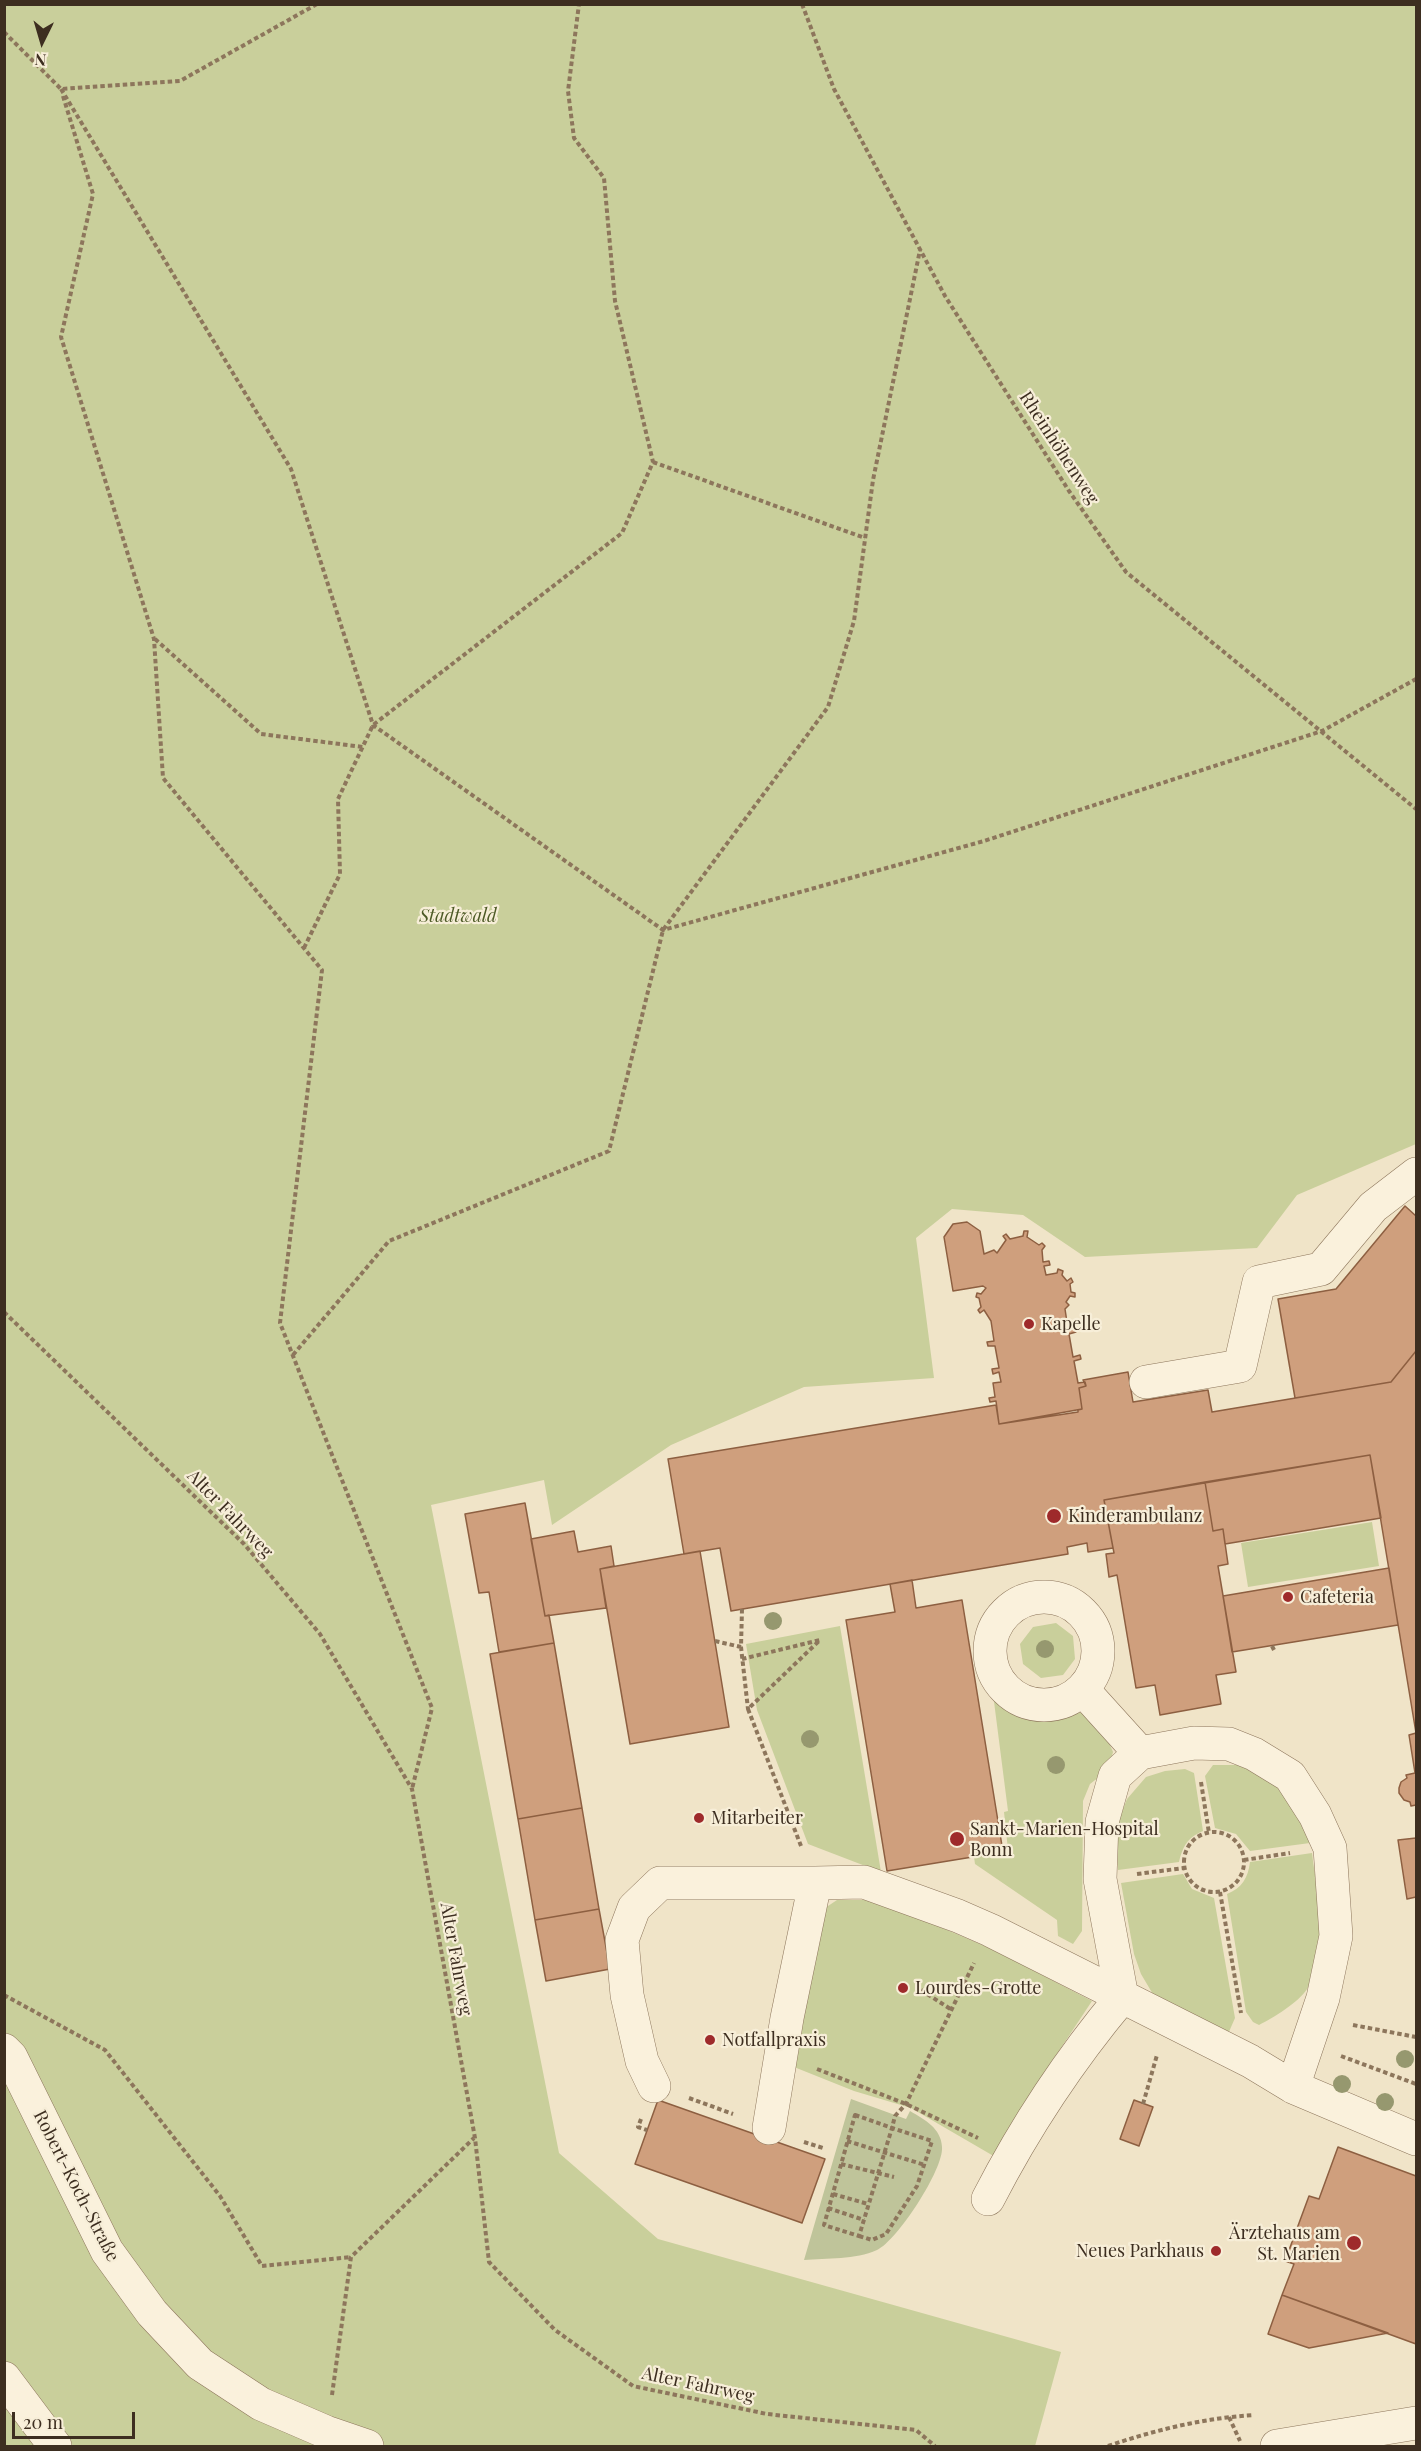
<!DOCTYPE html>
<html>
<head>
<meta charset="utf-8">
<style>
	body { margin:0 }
	#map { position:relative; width:1421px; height:2451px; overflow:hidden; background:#f0e4c8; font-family:"Playfair Display",serif }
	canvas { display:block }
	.frame { position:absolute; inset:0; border:6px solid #3d2e20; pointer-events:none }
	.north { position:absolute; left:12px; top:12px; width:60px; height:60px; -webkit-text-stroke:4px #f7eed8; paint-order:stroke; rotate:185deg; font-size:16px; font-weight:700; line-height:24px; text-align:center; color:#3d2e20 }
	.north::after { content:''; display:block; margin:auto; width:21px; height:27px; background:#3d2e20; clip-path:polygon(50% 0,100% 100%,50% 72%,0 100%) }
	.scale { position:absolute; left:12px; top:2412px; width:123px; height:27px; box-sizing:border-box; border:3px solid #3d2e20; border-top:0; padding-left:8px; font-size:18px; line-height:21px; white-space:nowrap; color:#3d2e20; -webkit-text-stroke:4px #f7eed8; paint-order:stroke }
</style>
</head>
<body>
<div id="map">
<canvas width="1421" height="2451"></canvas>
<div class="frame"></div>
<div class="north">N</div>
<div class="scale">20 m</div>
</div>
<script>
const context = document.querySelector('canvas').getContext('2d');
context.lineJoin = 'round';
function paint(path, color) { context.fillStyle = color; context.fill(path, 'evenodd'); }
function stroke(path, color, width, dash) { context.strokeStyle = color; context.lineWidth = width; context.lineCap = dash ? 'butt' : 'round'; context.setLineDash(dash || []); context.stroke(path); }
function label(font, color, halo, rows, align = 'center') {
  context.font = font + ' "Playfair Display",serif'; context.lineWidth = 4.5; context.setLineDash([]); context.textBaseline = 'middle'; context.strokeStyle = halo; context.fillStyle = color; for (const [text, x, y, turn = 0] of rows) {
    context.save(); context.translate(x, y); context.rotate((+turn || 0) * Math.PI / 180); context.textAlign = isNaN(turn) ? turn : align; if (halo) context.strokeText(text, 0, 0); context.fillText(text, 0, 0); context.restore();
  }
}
const green = new Path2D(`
	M5 5H1416V1144L1297 1195 1257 1248 1085 1257 1023 1215 952 1209 916 1238 934 1378 804 1387 671 1445 552 1525 544 1480 431 1505 559 2153 658 2239 1061 2352 1035 2446H5Z
	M1372 1522 1379 1566 1248 1587 1241 1543Z
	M1056 1623 1073 1636 1075 1659 1063 1675 1041 1678 1023 1664 1020 1644 1033 1627Z
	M840 1626 881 1872 808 1844 757 1710 746 1644Z
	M992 1686 1035 1713 1069 1708 1091 1717 1103 1729 1113 1752 1108 1770 1090 1784 1083 1801 1082 1931 1073 1944 1058 1936 1057 1920 975 1864 974 1857 1008 1850 1004 1812 1008 1811Z
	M1213 1765H1243L1286 1792 1310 1843 1250 1851 1236 1834 1215 1828 1205 1776Z
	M1185 1769 1194 1773 1203 1831C1187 1838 1183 1846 1179 1862L1118 1870 1116 1827 1127 1799 1146 1777 1165 1771Z
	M1312 1853C1317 1896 1332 1949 1307 1989 1299 2002 1273 2018 1259 2025L1253 2022 1246 2012 1227 1894C1242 1888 1248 1878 1250 1862Z
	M1183 1874 1192 1889 1214 1898 1235 2018 1228 2034 1157 2001 1141 1974 1134 1954 1121 1883Z
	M837 1900H872L898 1909 994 1950 1092 2001 1039 2081 997 2158 911 2108 854 2091 789 2065 819 1912Z`);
const cemetery = new Path2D(`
	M851 2099 906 2119 910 2111C925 2120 941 2128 942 2147 944 2169 897 2241 877 2250 855 2260 827 2258 804 2260Z`);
const building = new Path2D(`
	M1405 1206 1416 1216V1351L1391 1382 1295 1398 1278 1299 1336 1289Z
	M967 1222 980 1231 984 1254 994 1250 997 1253 1006 1240 1003 1236 1006 1234 1010 1239 1023 1236 1024 1231H1028L1027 1237 1039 1245 1042 1243 1045 1246 1042 1250 1043 1262 1049 1261 1050 1265 1044 1266 1046 1275 1057 1273 1058 1269 1063 1271 1062 1275 1067 1281 1071 1278 1073 1282 1070 1284 1071 1292 1075 1293V1297L1070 1296 1066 1302 1069 1305 1065 1309 1068 1329 1075 1327 1076 1332 1069 1334 1073 1357 1080 1355 1081 1359 1074 1361 1078 1383 1085 1382 1086 1386 1079 1388 1082 1409 999 1424 996 1401 990 1402 989 1398 995 1397 993 1383 1001 1382 999 1372 993 1374 992 1369 999 1368 995 1346H988L987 1342 994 1341 991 1321 984 1310 980 1313 978 1310 981 1307 979 1298 976 1297 977 1293 981 1294 986 1288 983 1286 953 1291 944 1237 953 1224Z
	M1416 1351V1805L1411 1806 1410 1802 1404 1800 1399 1793V1788L1401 1782 1407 1778 1406 1775 1415 1773 1409 1735 1416 1733 1370 1455 1104 1500 1113 1548 1088 1552 1087 1543 1067 1547 1068 1554 731 1611 720 1548 684 1554 668 1459 996 1405 999 1424 1078 1412V1410L1082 1409 1079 1388 1086 1386 1083 1380 1128 1372 1133 1402 1208 1390 1212 1412 1391 1382Z
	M1370 1455 1381 1518 1225 1544 1223 1529 1213 1531 1205 1482Z
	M1205 1482 1213 1531 1223 1529 1228 1564 1218 1566 1236 1672 1216 1675 1221 1704 1160 1715 1155 1685 1136 1688 1117 1575 1109 1577 1106 1554 1114 1553 1104 1500Z
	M525 1503 545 1616 549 1615 554 1643 499 1652 489 1592 479 1593 465 1514Z
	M574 1531 578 1552 611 1546 614 1566 600 1569 606 1608 545 1616 531 1539Z
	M700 1551 729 1727 630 1744 600 1569Z
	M1389 1568 1398 1625 1232 1652 1223 1596Z
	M912 1580 916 1608 962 1600 1003 1852 887 1871 846 1620 895 1612 890 1584Z
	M554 1643 582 1808 518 1819 490 1654Z
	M582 1808 599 1909 535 1920 518 1819Z
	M1416 1838V1897L1407 1899 1398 1840Z
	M599 1909 610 1969 546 1981 535 1920Z
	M658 2100 825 2159 802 2223 635 2164Z
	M1134 2100 1153 2107 1139 2146 1120 2139Z
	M1338 2147 1416 2176V2344L1282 2295 1294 2264 1285 2261 1309 2196 1319 2199Z
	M1282 2295 1388 2333 1309 2348 1268 2334Z`);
const path = new Path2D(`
	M802 4 834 89 945 296 1069 491 1126 572 1416 809
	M4 32 61 89 180 81 317 4
	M61 89 291 469 373 725 663 930 984 841 1322 731 1416 679
	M63 96 93 194 61 337 154 639 163 778 322 970 280 1323 432 1708 412 1789
	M653 462 865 538
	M155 639 261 734 363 747
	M304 948 340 874 338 799 373 725 622 533 653 462 615 301 604 178 574 138 568 91 579 4
	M4 1312 244 1544 320 1634 412 1789 475 2138 489 2262 555 2330 633 2386 767 2414 916 2430 935 2446
	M293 1355 389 1241 609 1151 663 930 828 707 854 621 873 480 920 250
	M742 1609 741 1647 748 1709
	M715 1641 741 1647
	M1272 1646 1274 1650
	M742 1659 820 1640 748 1709 801 1846
	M1201 1782 1209 1833
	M1184 1862a30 30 0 1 1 60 0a30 30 0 1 1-60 0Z
	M1244 1860 1290 1853
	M1137 1874 1184 1868
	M1220 1892 1241 2013
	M921 1990 952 2010
	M4 1995 105 2050 220 2196 262 2266 351 2257
	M1353 2025 1416 2037
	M1341 2056 1416 2084
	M817 2069 906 2104 978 2138
	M689 2098 733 2114
	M1143 2104 1157 2055
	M855 2115 892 2128 859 2236 824 2225Z
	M641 2119 638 2127 647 2130
	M847 2141 925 2165
	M804 2142 823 2148
	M841 2164 894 2177
	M833 2194 868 2204
	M828 2208 864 2220
	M859 2236 872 2240 886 2234 917 2186 932 2141 892 2128 895 2116 906 2104 974 1963
	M332 2395 351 2257 474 2138
	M1229 2417 1240 2441
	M1108 2446C1155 2430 1204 2418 1254 2415`);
const minor = new Path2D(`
	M1146 1382 1240 1366 1259 1282 1321 1269 1373 1207 1416 1174
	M990 1651a54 54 0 1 1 108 0a54 54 0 1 1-108 0Z
	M1083 1690 1140 1753
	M1122 1997 1100 1879 1102 1822 1115 1776 1140 1753 1194 1743 1229 1744 1254 1754 1290 1776 1315 1815 1330 1848 1336 1936 1323 1998 1293 2087
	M4 2050 11 2057 107 2251 152 2313 200 2364 261 2404 326 2432 367 2446
	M654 2086 642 2061 627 1995 622 1940 634 1908 660 1883H815
	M769 2128 787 2018 815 1883 864 1882 958 1916 990 1930 1250 2061 1293 2087 1416 2139
	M988 2199C1025 2127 1070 2059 1122 1997
	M4 2378 55 2446
	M1277 2446 1416 2423`);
const trees = [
	[773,1621],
	[1045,1649],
	[810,1739],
	[1056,1765],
	[1405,2059],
	[1342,2084],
	[1385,2102]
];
const markers = [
	[1029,1324,6,"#9e2a2b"],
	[1054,1516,8,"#9e2a2b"],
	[1288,1597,6,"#9e2a2b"],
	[699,1818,6,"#9e2a2b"],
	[957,1839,8,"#9e2a2b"],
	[903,1988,6,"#9e2a2b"],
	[710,2040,6,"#9e2a2b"],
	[1354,2243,8,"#9e2a2b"],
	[1216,2251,6,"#9e2a2b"]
];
const streetNames = [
	["Rheinhöhenweg",1059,448,57],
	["Alter Fahrweg",230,1514,46],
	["Alter Fahrweg",456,1959,80],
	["Robert-Koch-Straße",76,2186,63],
	["Alter Fahrweg",698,2385,12]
];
const parkNames = [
	["Stadtwald",458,916]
];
const poiNames = [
	["Kapelle",1041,1324],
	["Kinderambulanz",1068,1516],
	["Cafeteria",1300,1597],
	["Mitarbeiter",711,1818],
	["Sankt-Marien-Hospital",970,1829],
	["Bonn",970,1850],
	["Lourdes-Grotte",915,1988],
	["Notfallpraxis",722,2040],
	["Ärztehaus am",1340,2233,"right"],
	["St. Marien",1340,2254,"right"],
	["Neues Parkhaus",1204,2251,"right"]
];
paint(green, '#c9cf9b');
paint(cemetery, '#bfc49a');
paint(building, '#cf9f7d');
stroke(building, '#8d5f41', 1.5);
stroke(minor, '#8d765c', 34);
stroke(path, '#8d765c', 4, [4.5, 3]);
stroke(minor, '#faf1dc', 33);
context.fillStyle = '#96986f';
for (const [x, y] of trees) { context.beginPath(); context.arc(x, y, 9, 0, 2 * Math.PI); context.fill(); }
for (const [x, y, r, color] of markers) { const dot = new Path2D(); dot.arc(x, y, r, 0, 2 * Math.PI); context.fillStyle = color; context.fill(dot); stroke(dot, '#f7eed8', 2); }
label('18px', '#3d2e20', '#f7eed8', streetNames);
label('italic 18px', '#4d5a26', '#f7eed8', parkNames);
label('18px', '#3d2e20', '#f7eed8', poiNames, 'left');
</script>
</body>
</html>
